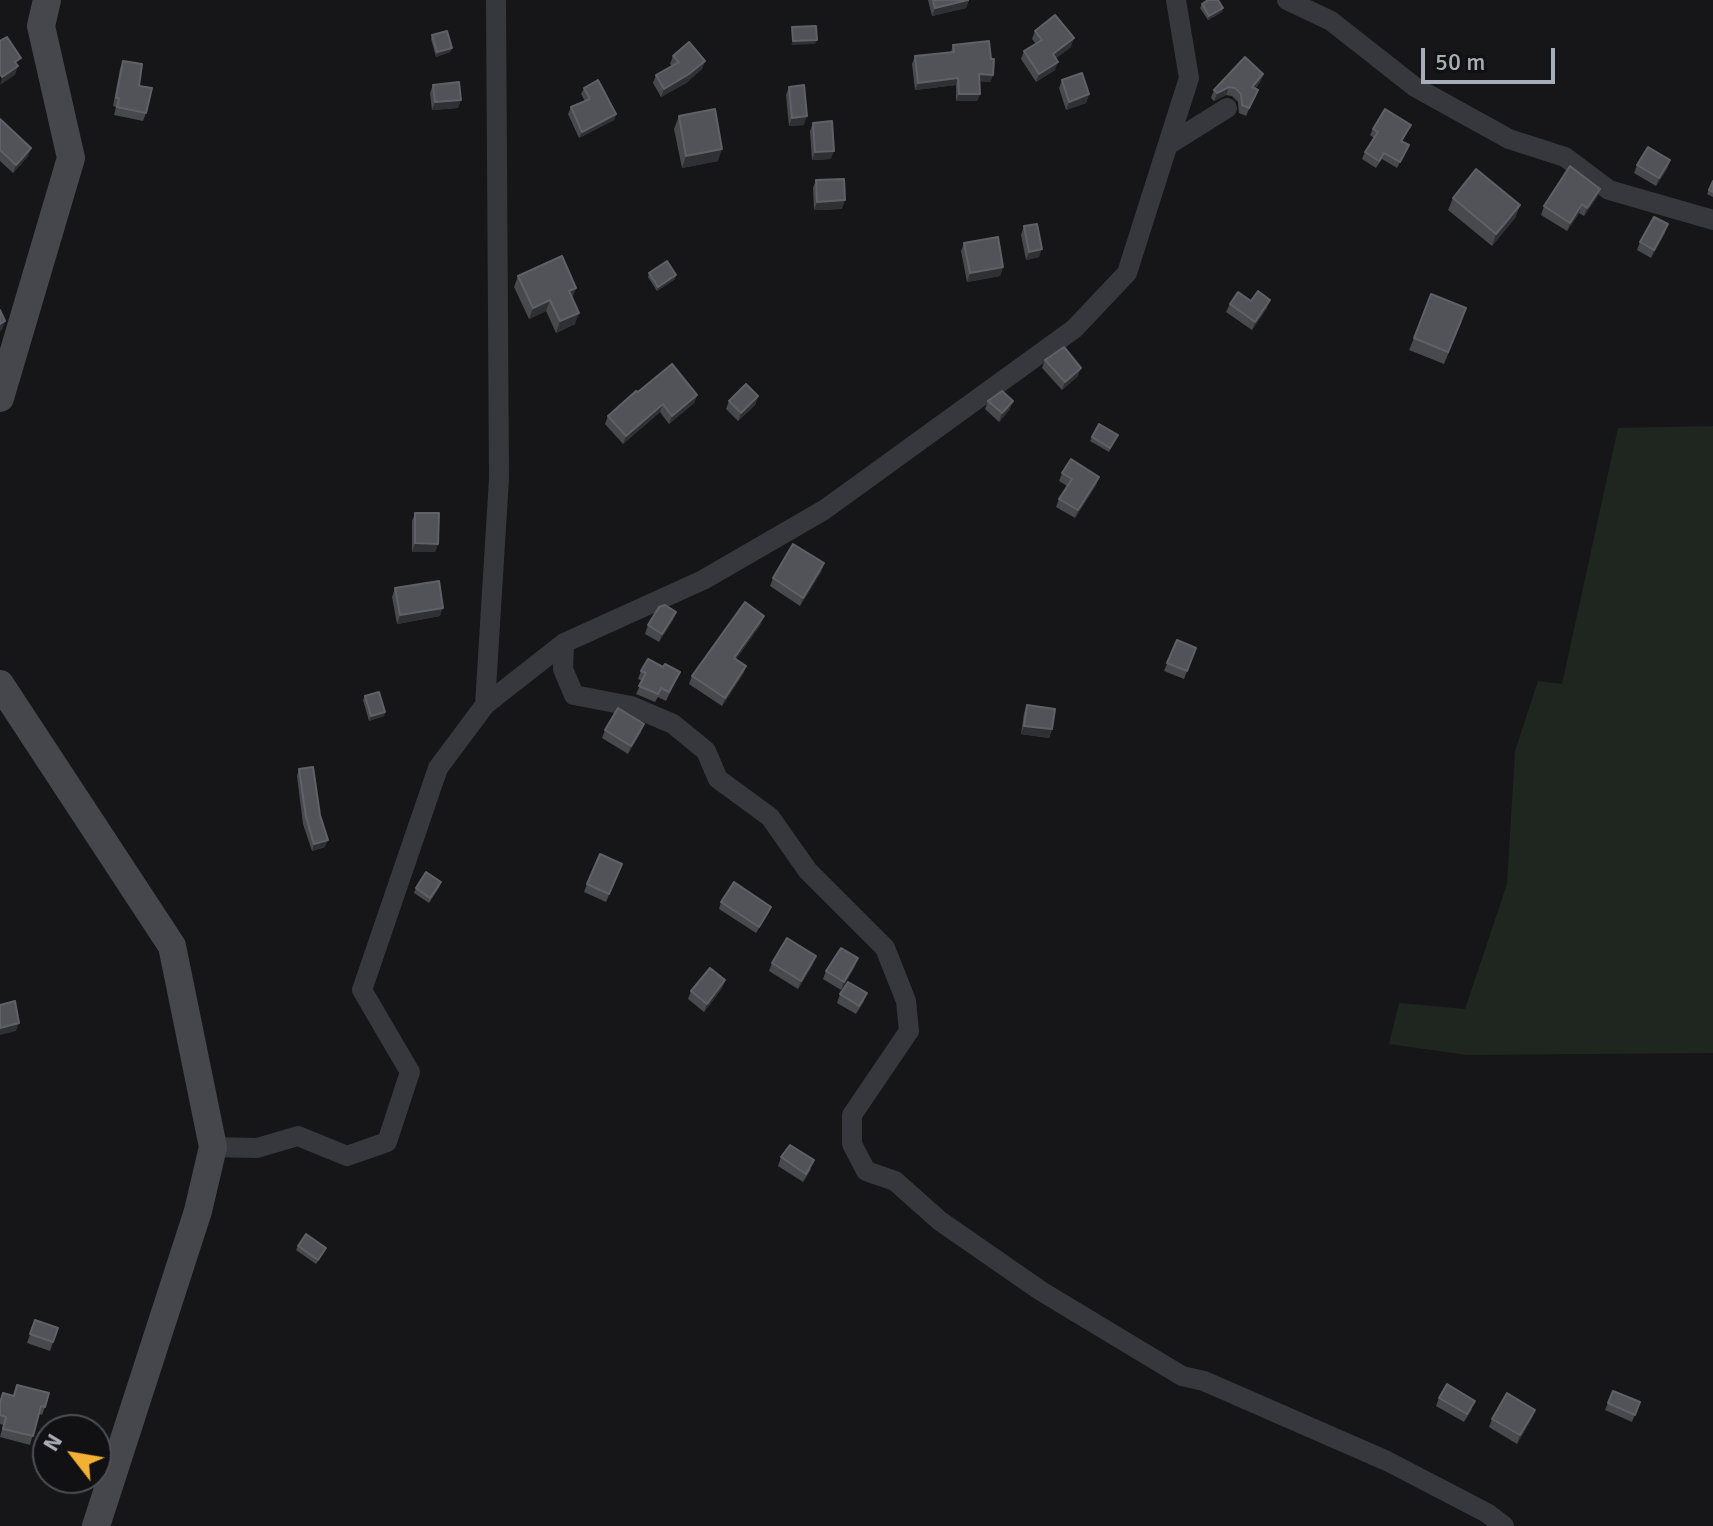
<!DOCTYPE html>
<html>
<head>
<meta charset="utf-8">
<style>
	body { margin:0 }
	#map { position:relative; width:1713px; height:1526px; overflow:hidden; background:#161618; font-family:Signika,sans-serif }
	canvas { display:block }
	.north { position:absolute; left:32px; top:1414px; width:80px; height:80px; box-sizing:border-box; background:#111113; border:2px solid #4d4f55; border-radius:50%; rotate:301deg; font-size:22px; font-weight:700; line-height:32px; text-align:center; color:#a8adb8 }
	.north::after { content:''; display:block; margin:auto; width:28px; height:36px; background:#f2b134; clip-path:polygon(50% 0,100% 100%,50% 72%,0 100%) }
	.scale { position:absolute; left:1421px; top:48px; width:134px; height:36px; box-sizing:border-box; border:4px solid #a8adb8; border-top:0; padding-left:10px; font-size:24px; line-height:28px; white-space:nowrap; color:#a8adb8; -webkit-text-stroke:6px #111113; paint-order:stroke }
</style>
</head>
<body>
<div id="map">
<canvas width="1713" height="1526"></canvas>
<div class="north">N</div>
<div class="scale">50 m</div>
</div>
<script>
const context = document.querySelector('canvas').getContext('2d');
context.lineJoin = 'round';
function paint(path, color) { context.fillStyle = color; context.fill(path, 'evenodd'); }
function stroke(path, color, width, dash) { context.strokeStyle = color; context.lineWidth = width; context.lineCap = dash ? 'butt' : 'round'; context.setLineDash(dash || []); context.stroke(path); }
const green = new Path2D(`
	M1713 426V1053L1467 1055 1389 1044 1399 1003 1465 1009 1507 884 1515 751 1538 681 1562 684 1618 428Z`);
const street = new Path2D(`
	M1287 0 1331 21 1415 87 1509 139 1565 157 1609 190 1713 220
	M1168 145 1227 108
	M564 643 563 669 574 695 631 706 673 724 706 751 718 779 770 817 808 871 885 948 906 1001 909 1031 852 1115V1144L866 1171 895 1181 940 1221 1041 1291 1182 1376 1204 1381 1387 1461 1487 1513 1504 1526
	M485 705 564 643 703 580 824 510 1074 329 1127 273 1189 78 1176 0
	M213 1147 257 1148 298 1136 347 1156 387 1142 410 1072 362 990 438 768 485 705 499 479 496 0`);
const secondary = new Path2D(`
	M0 398 71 158 41 26 47 0
	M0 684 172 946 213 1147 198 1211 96 1526`);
const wall = new Path2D(`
	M928 0H969L966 8 932 16Z
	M1202 4 1223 8 1222 12 1208 20 1200 8Z
	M1035 31 1071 47 1056 58 1055 70 1036 82 1021 59 1024 51 1036 44 1032 39Z
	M432 35 452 48 450 52 436 57 431 39Z
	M953 45 993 75 990 82 979 81 980 94 977 101H956V85L915 90 912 64 915 56 951 52Z
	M673 56 705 61 702 69 686 83 661 97 653 83 656 75 672 66 670 64Z
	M123 61 139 86 146 113 143 121 114 115 116 107 113 106 120 69Z
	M1263 74 1260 82 1255 89 1258 90 1246 116 1239 113 1238 102 1232 96 1226 95 1214 101 1211 98 1214 90Z
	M1062 80 1089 94 1086 103 1066 110 1059 88Z
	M433 85 458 108 432 110 430 93Z
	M789 87 804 125 789 126 786 95Z
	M584 88 616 114 614 120 579 138 568 114 571 107 585 101 581 94Z
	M679 116 718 161 682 168 674 129Z
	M0 119 28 156 13 173 0 161Z
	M813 123 831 159 812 160 810 131Z
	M1411 125 1402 142 1409 145 1397 168 1382 159 1376 168 1362 159 1365 152 1374 138 1370 135 1373 129Z
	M1670 160 1667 169 1656 186 1634 173 1637 165Z
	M816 180 842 209 814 210 813 188Z
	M1713 181V197L1707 194Z
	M1600 189 1597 197 1584 216 1579 213 1567 231 1541 215 1544 206Z
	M1453 198 1520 205 1515 218 1492 246 1448 210Z
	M1024 226 1039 257 1026 260 1021 235Z
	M1665 233 1651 258 1637 250 1640 242Z
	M964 243 1003 267 1000 276 967 282 961 251Z
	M649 273 675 279 657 291 648 277Z
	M518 276 573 298 575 324 556 333 546 311 529 319 514 287Z
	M1251 301 1267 308 1252 330 1226 312 1230 304Z
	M1462 321 1444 364 1409 350 1414 338Z
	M1045 360 1078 376 1062 390 1042 368Z
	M638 392 697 395 694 403 669 424 660 412 623 444 605 424 608 416Z
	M758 396 755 405 738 421 726 409 729 401Z
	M988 401 1010 409 999 422 985 409Z
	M1092 437 1116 439 1109 452 1090 441Z
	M1062 473 1099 477 1096 485 1075 518 1056 507 1059 499 1067 486 1059 481Z
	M415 513 438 544 435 552H412V521Z
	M824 563 821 572 800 606 770 586 773 578Z
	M395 588 440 616 397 624 392 597Z
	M676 612 673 620 659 642 645 634 648 625Z
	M761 624 736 659 746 666 743 674 722 706 689 684 692 676Z
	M1177 640 1196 648 1184 679 1164 671Z
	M663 667 680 672 666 701 658 697 655 702 636 694 642 681 638 679 641 671Z
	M365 696 385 712 384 716 369 721 363 700Z
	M1027 705 1052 729 1049 738 1021 734 1024 713Z
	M605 730 641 732 628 754 602 738Z
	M299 769 325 847 312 851 303 824 297 776Z
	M622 864 606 902 584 892 587 884Z
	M440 886 429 903 414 893 416 888Z
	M721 902 771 907 768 914 756 933 719 909Z
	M772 963 813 964 798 989 769 971Z
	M855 966 841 990 823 979 826 971Z
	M725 980 722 988 704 1012 688 999 691 991Z
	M867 993 864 1001 856 1014 837 1003 840 994Z
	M781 1157 811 1169 803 1182 778 1166Z
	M298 1246 324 1252 316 1264 296 1250Z
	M35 1320 58 1328 50 1351 27 1343Z
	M17 1385 45 1407 42 1415 39 1414 30 1445 0 1437 3 1425 0 1424V1400L3 1393 13 1395Z
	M1613 1391 1640 1402 1632 1422 1605 1410Z
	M1439 1398 1472 1409 1464 1422 1436 1406Z
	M1535 1410 1532 1418 1517 1444 1489 1427 1492 1419Z`);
const shadedWall = new Path2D(`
	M969 0 966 8 932 16 935 8Z
	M1223 8 1222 12 1208 20 1209 16Z
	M1074 38 1071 47 1050 63 1053 54Z
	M817 40 815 44 791 45 793 41Z
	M452 48 450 52 436 57 437 52Z
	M705 61 702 69 686 83 661 97 664 89Z
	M1058 62 1055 70 1036 82 1039 74Z
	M18 66 15 75 0 85 2 77Z
	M979 74 993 75 990 82 977 81Z
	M1263 74 1260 82 1249 95 1252 87Z
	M958 78 956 85 915 90 918 83Z
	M1229 87 1226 95 1214 101 1217 93Z
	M959 94H980L977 101H956Z
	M1089 94 1086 103 1066 110 1069 102Z
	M461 100 458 108 432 110 435 102Z
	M616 114 614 120 579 138 582 132Z
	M807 116 804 125 789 126 792 118Z
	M31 148 28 156 13 173 16 165Z
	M722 149 718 161 682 168 686 156Z
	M834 151 831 159 812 160 815 152Z
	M1670 160 1667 169 1656 186 1659 178Z
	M1600 189 1597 197 1584 216 1587 208Z
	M845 200 842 209 814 210 817 202Z
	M1582 204 1579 213 1567 231 1570 223Z
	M1520 205 1515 218 1492 246 1496 234Z
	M1668 224 1665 233 1651 258 1654 250Z
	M1042 249 1039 257 1026 260 1029 252Z
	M1003 267 1000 276 967 282 970 273Z
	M676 275 675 279 657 291 658 287Z
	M576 288 572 299 569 291Z
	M550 300 546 311 529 319 533 308Z
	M1270 300 1267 308 1252 330 1255 322Z
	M579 313 575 324 556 333 560 321Z
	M5 321 2 330 0 331V324Z
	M1081 368 1078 376 1062 390 1065 382Z
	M697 395 694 403 669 424 672 416Z
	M758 396 755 405 738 421 741 413Z
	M1013 401 1010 409 999 422 1002 413Z
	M663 404 660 412 623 444 626 436Z
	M1099 477 1096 485 1075 518 1078 510Z
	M415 543 438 544 435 552H412Z
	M824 563 821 572 800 606 803 598Z
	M443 608 440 616 397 624 400 615Z
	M676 612 673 620 659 642 662 634Z
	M764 616 761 624 731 666 734 658Z
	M746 666 743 674 722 706 725 698Z
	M385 712 384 716 369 721 371 716Z
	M644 724 641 732 628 754 631 746Z
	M1024 726 1052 729 1049 738 1021 734Z
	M328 840 325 847 312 851 314 844Z
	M816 956 813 964 798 989 801 981Z
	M858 958 855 966 841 990 844 982Z
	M725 980 722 988 704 1012 707 1004Z
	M19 1023 16 1031 0 1035V1028Z
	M1535 1410 1532 1418 1517 1444 1520 1435Z`);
const building = new Path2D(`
	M933 0H968L935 8Z
	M1208 0H1218L1223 8 1209 16 1202 4Z
	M1055 15 1074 38 1053 54 1058 62 1039 74 1024 51 1042 40 1035 31Z
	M816 26 817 40 793 41 792 27Z
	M447 31 452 48 437 52 432 35Z
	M7 37 21 58 15 62 18 66 2 77 0 74V41Z
	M989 41 991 59H994L993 75 979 74 980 94H959L958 78 918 83 915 56 954 52 953 45Z
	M689 42 705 61 689 74 664 89 656 75 679 62 673 56Z
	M1245 57 1263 74 1252 87 1258 90 1249 108 1242 105 1241 94 1235 88 1229 87 1217 93 1214 90Z
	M123 61 142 64 139 86 152 88 146 113 117 107 119 98H116Z
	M1082 73 1089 94 1069 102 1062 80Z
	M598 80 616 114 582 132 571 107 590 99 584 88Z
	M459 82 461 100 435 102 433 85Z
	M804 85 807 116 792 118 789 87Z
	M715 109 722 149 686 156 679 116Z
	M1385 109 1411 125 1401 141 1409 145 1400 162 1384 153 1379 161 1365 152 1378 132 1373 129Z
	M0 119 31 148 16 165 0 150Z
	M832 121 834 151 815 152 813 123Z
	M1648 147 1670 160 1659 178 1637 165Z
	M1570 166 1600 189 1587 208 1582 204 1570 223 1544 206Z
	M1476 169 1520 205 1496 234 1453 198Z
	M844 179 845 200 817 202 816 180Z
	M1713 181V192L1709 190Z
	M1654 217 1668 224 1654 250 1640 242Z
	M1037 224 1042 249 1029 252 1024 226Z
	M998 237 1003 267 970 273 964 243Z
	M562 256 576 288 569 291 579 313 560 321 550 300 533 308 518 276Z
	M667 261 676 275 658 287 649 273Z
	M1258 291 1270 300 1255 322 1230 304 1238 292 1251 301Z
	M1431 294 1466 308 1448 352 1414 338Z
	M0 310 5 321 0 324Z
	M1064 347 1081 368 1065 382 1045 360Z
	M672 364 697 395 672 416 663 404 626 436 608 416 636 391 638 392Z
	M746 384 758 396 741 413 729 401Z
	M1002 391 1013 401 1002 413 988 401Z
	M1099 424 1118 435 1110 448 1092 437Z
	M1071 459 1099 477 1078 510 1059 499 1072 479 1062 473Z
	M415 513H439L438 544 415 543Z
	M793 544 824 563 803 598 773 578Z
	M439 581 443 608 400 615 395 588Z
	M745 602 764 616 734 658 746 666 725 698 692 676Z
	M665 605 676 612 662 634 648 625 659 607Z
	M1177 640 1196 648 1187 671 1167 663Z
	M648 659 663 667 665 664 680 672 669 692 661 688 658 694 639 686 646 673 641 671Z
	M379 692 385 712 371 716 365 696Z
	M1027 705 1055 709 1052 729 1024 726Z
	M618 708 644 724 631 746 605 730Z
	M313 767 320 815 328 840 314 844 306 817 299 769Z
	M600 854 622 864 609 894 587 884Z
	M426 872 441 882 430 898 416 888Z
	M734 882 771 907 759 927 721 902Z
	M787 938 816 956 801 981 772 963Z
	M841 948 858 958 844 982 826 971Z
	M710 968 725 980 707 1004 691 991Z
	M848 982 867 993 859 1006 840 994Z
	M15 1001 19 1023 0 1028V1005Z
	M790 1145 814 1160 806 1174 781 1157Z
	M306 1234 326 1248 318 1260 298 1246Z
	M35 1320 58 1328 53 1342 30 1334Z
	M1447 1384 1475 1401 1467 1414 1439 1398Z
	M17 1385 49 1393 45 1407 41 1406 33 1436 3 1429 6 1417 0 1415V1403L3 1393 14 1396Z
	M1613 1391 1640 1402 1635 1415 1608 1403Z
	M1507 1393 1535 1410 1520 1435 1492 1419Z`);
paint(green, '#1e261f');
stroke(street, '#37383d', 20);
stroke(secondary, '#45474d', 28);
paint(wall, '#47494d');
paint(shadedWall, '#2f3033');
paint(building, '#525359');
stroke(building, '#5f6168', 2);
</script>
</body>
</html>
